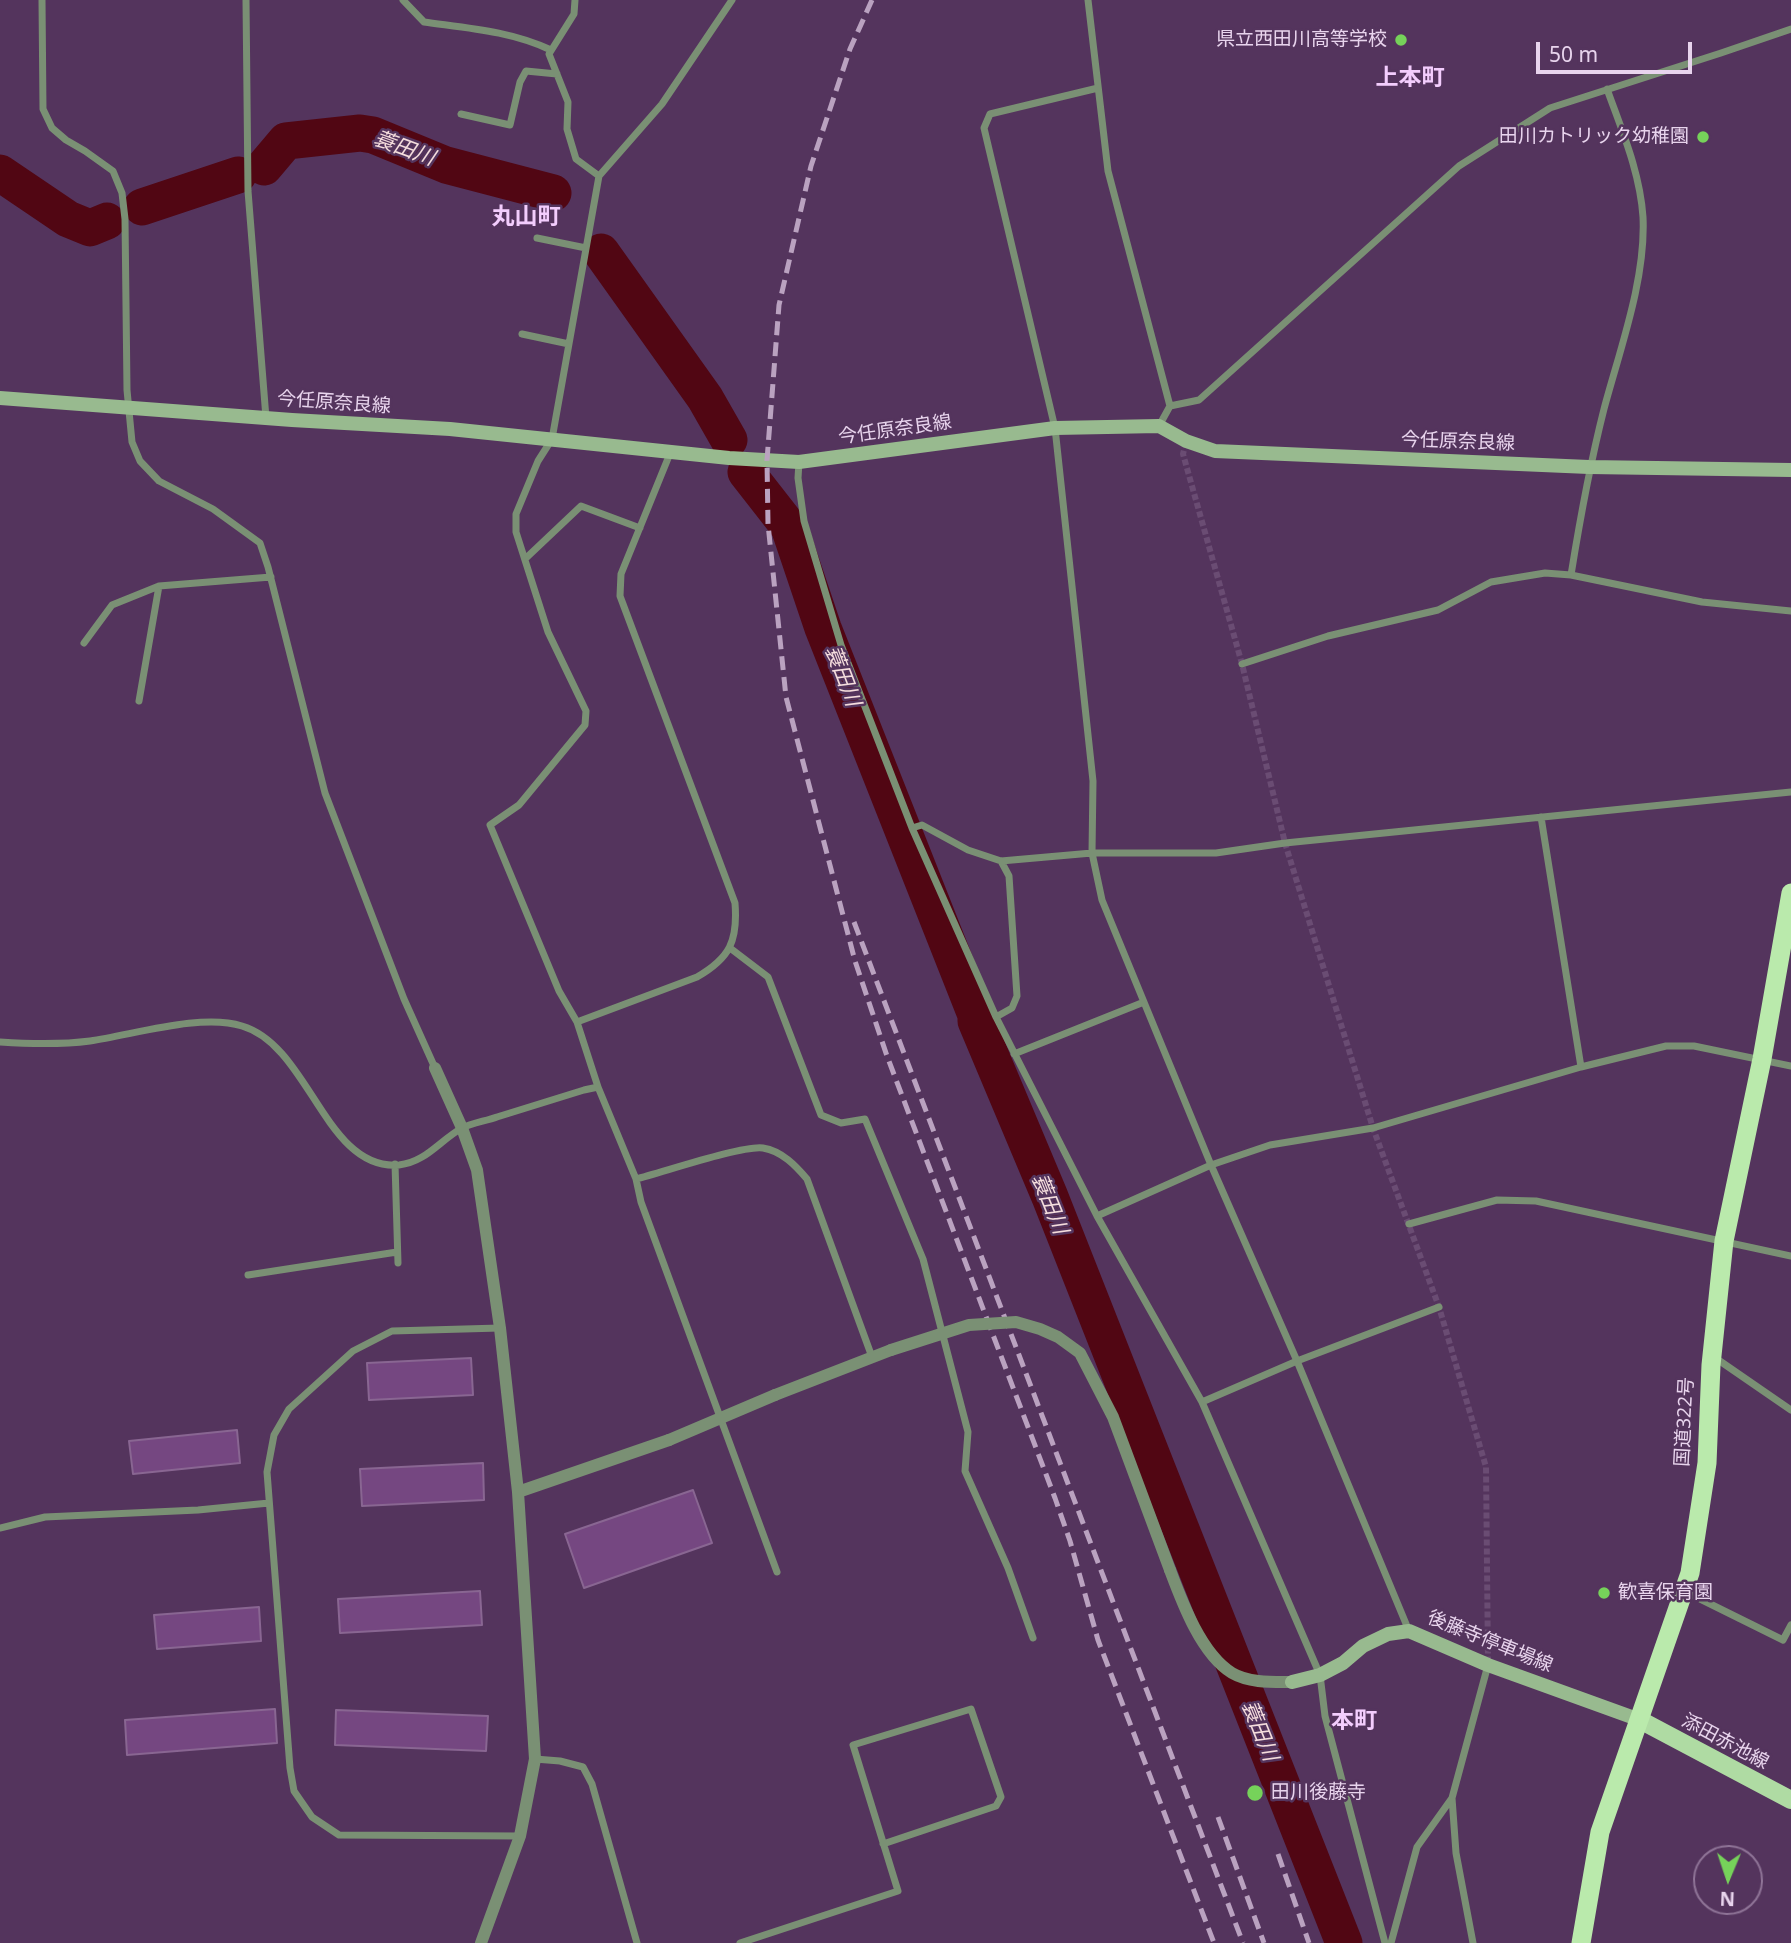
<!DOCTYPE html>
<html>
<head>
<meta charset="utf-8">
<style>
	body { margin:0 }
	#map { position:relative; width:1791px; height:1943px; overflow:hidden; background:#54345d; font-family:"Noto Sans",sans-serif }
	canvas { display:block }
	.north { position:absolute; left:1693px; top:1845px; width:70px; height:70px; box-sizing:border-box; background:#54345d; border:2px solid #8f7497; border-radius:50%; rotate:182deg; font-size:19px; font-weight:700; line-height:28px; text-align:center; color:#e8d4ed }
	.north::after { content:''; display:block; margin:auto; width:24px; height:32px; background:#76d25a; clip-path:polygon(50% 0,100% 100%,50% 72%,0 100%) }
	.scale { position:absolute; left:1536px; top:42px; width:156px; height:32px; box-sizing:border-box; border:4px solid #e8d4ed; border-top:0; padding-left:9px; font-size:21px; line-height:24px; white-space:nowrap; color:#e8d4ed; -webkit-text-stroke:5px #54345d; paint-order:stroke }
</style>
</head>
<body>
<div id="map">
<canvas width="1791" height="1943"></canvas>
<div class="north">N</div>
<div class="scale">50 m</div>
</div>
<script>
const context = document.querySelector('canvas').getContext('2d');
context.lineJoin = 'round';
function stroke(path, color, width, dash) { context.strokeStyle = color; context.lineWidth = width; context.lineCap = dash ? 'butt' : 'round'; context.setLineDash(dash || []); context.stroke(path); }
function paint(path, color) { context.fillStyle = color; context.fill(path, 'evenodd'); }
function label(font, color, halo, rows, align = 'center') {
  context.font = font + ' "Noto Sans","Noto Sans JP",sans-serif'; context.lineWidth = 5; context.setLineDash([]); context.textBaseline = 'middle'; context.strokeStyle = halo; context.fillStyle = color; for (const [text, x, y, turn = 0] of rows) {
    context.save(); context.translate(x, y); context.rotate((+turn || 0) * Math.PI / 180); context.textAlign = isNaN(turn) ? turn : align; if (halo) context.strokeText(text, 0, 0); context.fillText(text, 0, 0); context.restore();
  }
}
const river = new Path2D(`
	M264 167 286 141 360 133 373 135 446 165 553 193
	M0 173 68 219 90 228 107 221
	M142 207 238 175
	M601 252 705 398 729 440
	M746 472 789 527 823 628 976 1015V1021L1050 1197 1344 1943`);
const building = new Path2D(`
	M471 1358 473 1395 369 1400 367 1363Z
	M237 1430 240 1463 133 1474 129 1441Z
	M483 1463 484 1500 362 1506 360 1469Z
	M693 1490 712 1543 584 1588 565 1534Z
	M480 1591 482 1625 340 1633 338 1599Z
	M259 1607 261 1641 157 1649 154 1615Z
	M275 1709 277 1743 127 1755 125 1720Z
	M336 1710 488 1716 486 1751 335 1745Z`);
const pedestrianTunnel = new Path2D(`
	M1186 442 1183 454 1242 664 1285 843 1373 1128 1439 1307 1486 1467 1488 1663`);
const minor = new Path2D(`
	M42 0 43 109 52 128 66 140 85 151 113 171 122 193 125 219 127 390 132 442 140 461 159 481 213 509 260 543 268 567 325 793 404 999 435 1068
	M246 0 248 191 266 418
	M403 0 424 22C467 28 511 31 551 50
	M575 0 574 14 549 54 568 102 567 129 576 159 599 176
	M1088 0 1108 171 1170 406 1159 426
	M1098 88 990 114 984 128 1055 428 1093 781 1092 853 1102 900 1211 1165 1297 1361 1409 1631
	M461 114 510 125 520 82 526 71 557 74
	M537 238 586 248
	M522 334 569 344
	M1170 406 1199 400 1459 166 1550 108 1721 53 1791 29
	M671 451 621 574 620 596 735 903C738 941 730 958 697 977L577 1022 598 1087 636 1179C661 1173 743 1145 763 1148 782 1151 796 1166 807 1179L872 1357
	M799 462 798 478 804 521 841 645 912 828 996 1017 1097 1216 1202 1402 1320 1675 1325 1716 1385 1943
	M525 559 581 506 640 528
	M1571 575C1580 519 1590 464 1604 409 1620 349 1646 279 1643 217 1640 172 1622 131 1607 89
	M84 643 112 605 159 586 271 577
	M1242 664 1328 636 1438 610 1491 582 1545 573 1571 575 1702 602 1791 611
	M139 701 159 586
	M1541 817 1581 1067
	M912 828 922 825 968 850 1001 861 1092 853H1216L1285 843 1791 792
	M730 948 768 977 821 1115 841 1123 865 1119 923 1259 968 1432 965 1471 1008 1568 1033 1638
	M996 1017 1012 1008 1017 996 1009 876 1001 861
	M577 1022 559 991 490 825 519 805 585 725 586 711 548 632 516 532V514L538 461 552 439 599 176 662 104 732 0
	M0 1042C31 1044 59 1045 90 1041 133 1035 201 1013 242 1026 310 1046 325 1171 399 1165 426 1162 439 1141 462 1128 472 1123 486 1121 497 1117 526 1108 555 1099 584 1090L598 1087
	M1014 1054 1144 1002
	M395 1164 398 1263
	M636 1179 641 1202 777 1572
	M1097 1216 1211 1165 1270 1145 1373 1128 1581 1067 1666 1046H1694L1791 1066
	M1409 1224 1497 1200 1536 1201 1791 1256
	M248 1275 397 1252
	M500 1328 392 1331 353 1351 289 1409 274 1435 267 1472 290 1768 294 1791 312 1817 339 1835 520 1836
	M1714 1357 1791 1410
	M1202 1402 1297 1361 1439 1307
	M0 1528 45 1517 198 1510 269 1503
	M1686 1592 1783 1640 1791 1625
	M535 1759 560 1761 583 1767 592 1784 637 1943
	M740 1943 898 1891 853 1745 971 1709 1001 1797 996 1806 883 1844
	M1391 1943 1417 1847 1452 1798
	M1473 1943 1456 1853 1452 1798 1488 1665`);
const tertiary = new Path2D(`
	M435 1068 462 1128 477 1170 500 1328 518 1492 535 1759 520 1836 481 1943
	M775 1395 891 1350
	M518 1492 669 1440
	M1170 1570C1182 1602 1201 1654 1232 1673 1249 1683 1272 1682 1292 1682`);
const secondary = new Path2D(`
	M0 398 292 420 450 429 729 458 799 462 1055 428 1159 426 1186 441 1215 451 1589 467 1791 470
	M1292 1682 1320 1675 1343 1663 1363 1646 1388 1634 1409 1631 1488 1665 1640 1720`);
const primary = new Path2D(`
	M1640 1720 1791 1800`);
const trunk = new Path2D(`
	M1581 1943 1600 1832 1690 1573 1707 1463 1711 1365 1724 1241 1762 1059 1791 893`);
const rail = new Path2D(`
	M872 0 850 49 811 166 779 305 767 460 768 524 786 697 855 961 887 1056 1055 1498 1070 1541 1098 1640 1214 1943
	M854 922 1243 1943
	M1218 1817 1264 1943
	M1278 1854 1309 1943`);
const tertiaryBridge = new Path2D(`
	M891 1350 969 1325 1016 1322 1040 1329 1058 1337 1080 1353 1113 1417 1170 1570
	M669 1440 775 1395`);
const markers = [
	[1401,40,7,"#76d25a"],
	[1703,137,7,"#76d25a"],
	[1604,1593,7,"#76d25a"],
	[1255,1793,9,"#76d25a"]
];
const poiNames = [
	["県立西田川高等学校",1387,40],
	["田川カトリック幼稚園",1689,137],
	["歓喜保育園",1618,1593,"left"],
	["田川後藤寺",1271,1793,"left"]
];
const streetNames = [
	["今任原奈良線",334,403,4],
	["今任原奈良線",895,430,-8],
	["今任原奈良線",1458,442,2],
	["国道322号",1685,1422,-87],
	["後藤寺停車場線",1490,1642,22],
	["添田赤池線",1725,1742,28]
];
const waterNames = [
	["蓑田川",404,149,20],
	["蓑田川",842,676,69],
	["蓑田川",1049,1204,68],
	["蓑田川",1259,1731,68]
];
const quarterNames = [
	["上本町",1410,78],
	["丸山町",526,217],
	["本町",1354,1721]
];
stroke(river, '#510613', 37);
paint(building, '#754781');
stroke(building, '#896692', 2);
stroke(pedestrianTunnel, '#6a4c73', 6, [6, 3]);
stroke(minor, '#7a9074', 7);
stroke(tertiary, '#7a9074', 12);
stroke(secondary, '#98ba8f', 14);
stroke(primary, '#afdba3', 18);
stroke(trunk, '#baeaac', 19);
stroke(rail, '#baa2c0', 5, [14, 7]);
stroke(tertiaryBridge, '#7a9074', 12);
for (const [x, y, r, color] of markers) { const dot = new Path2D(); dot.arc(x, y, r, 0, 2 * Math.PI); context.fillStyle = color; context.fill(dot); stroke(dot, '#54345d', 2.5); }
label('19px', '#e8d4ed', '#54345d', poiNames, 'right');
label('19px', '#e8d4ed', '#54345d', streetNames);
label('italic 21px', '#f5dddd', '#54345d', waterNames);
label('bold 23px', '#f3cdfd', '#54345d', quarterNames);
</script>
</body>
</html>
